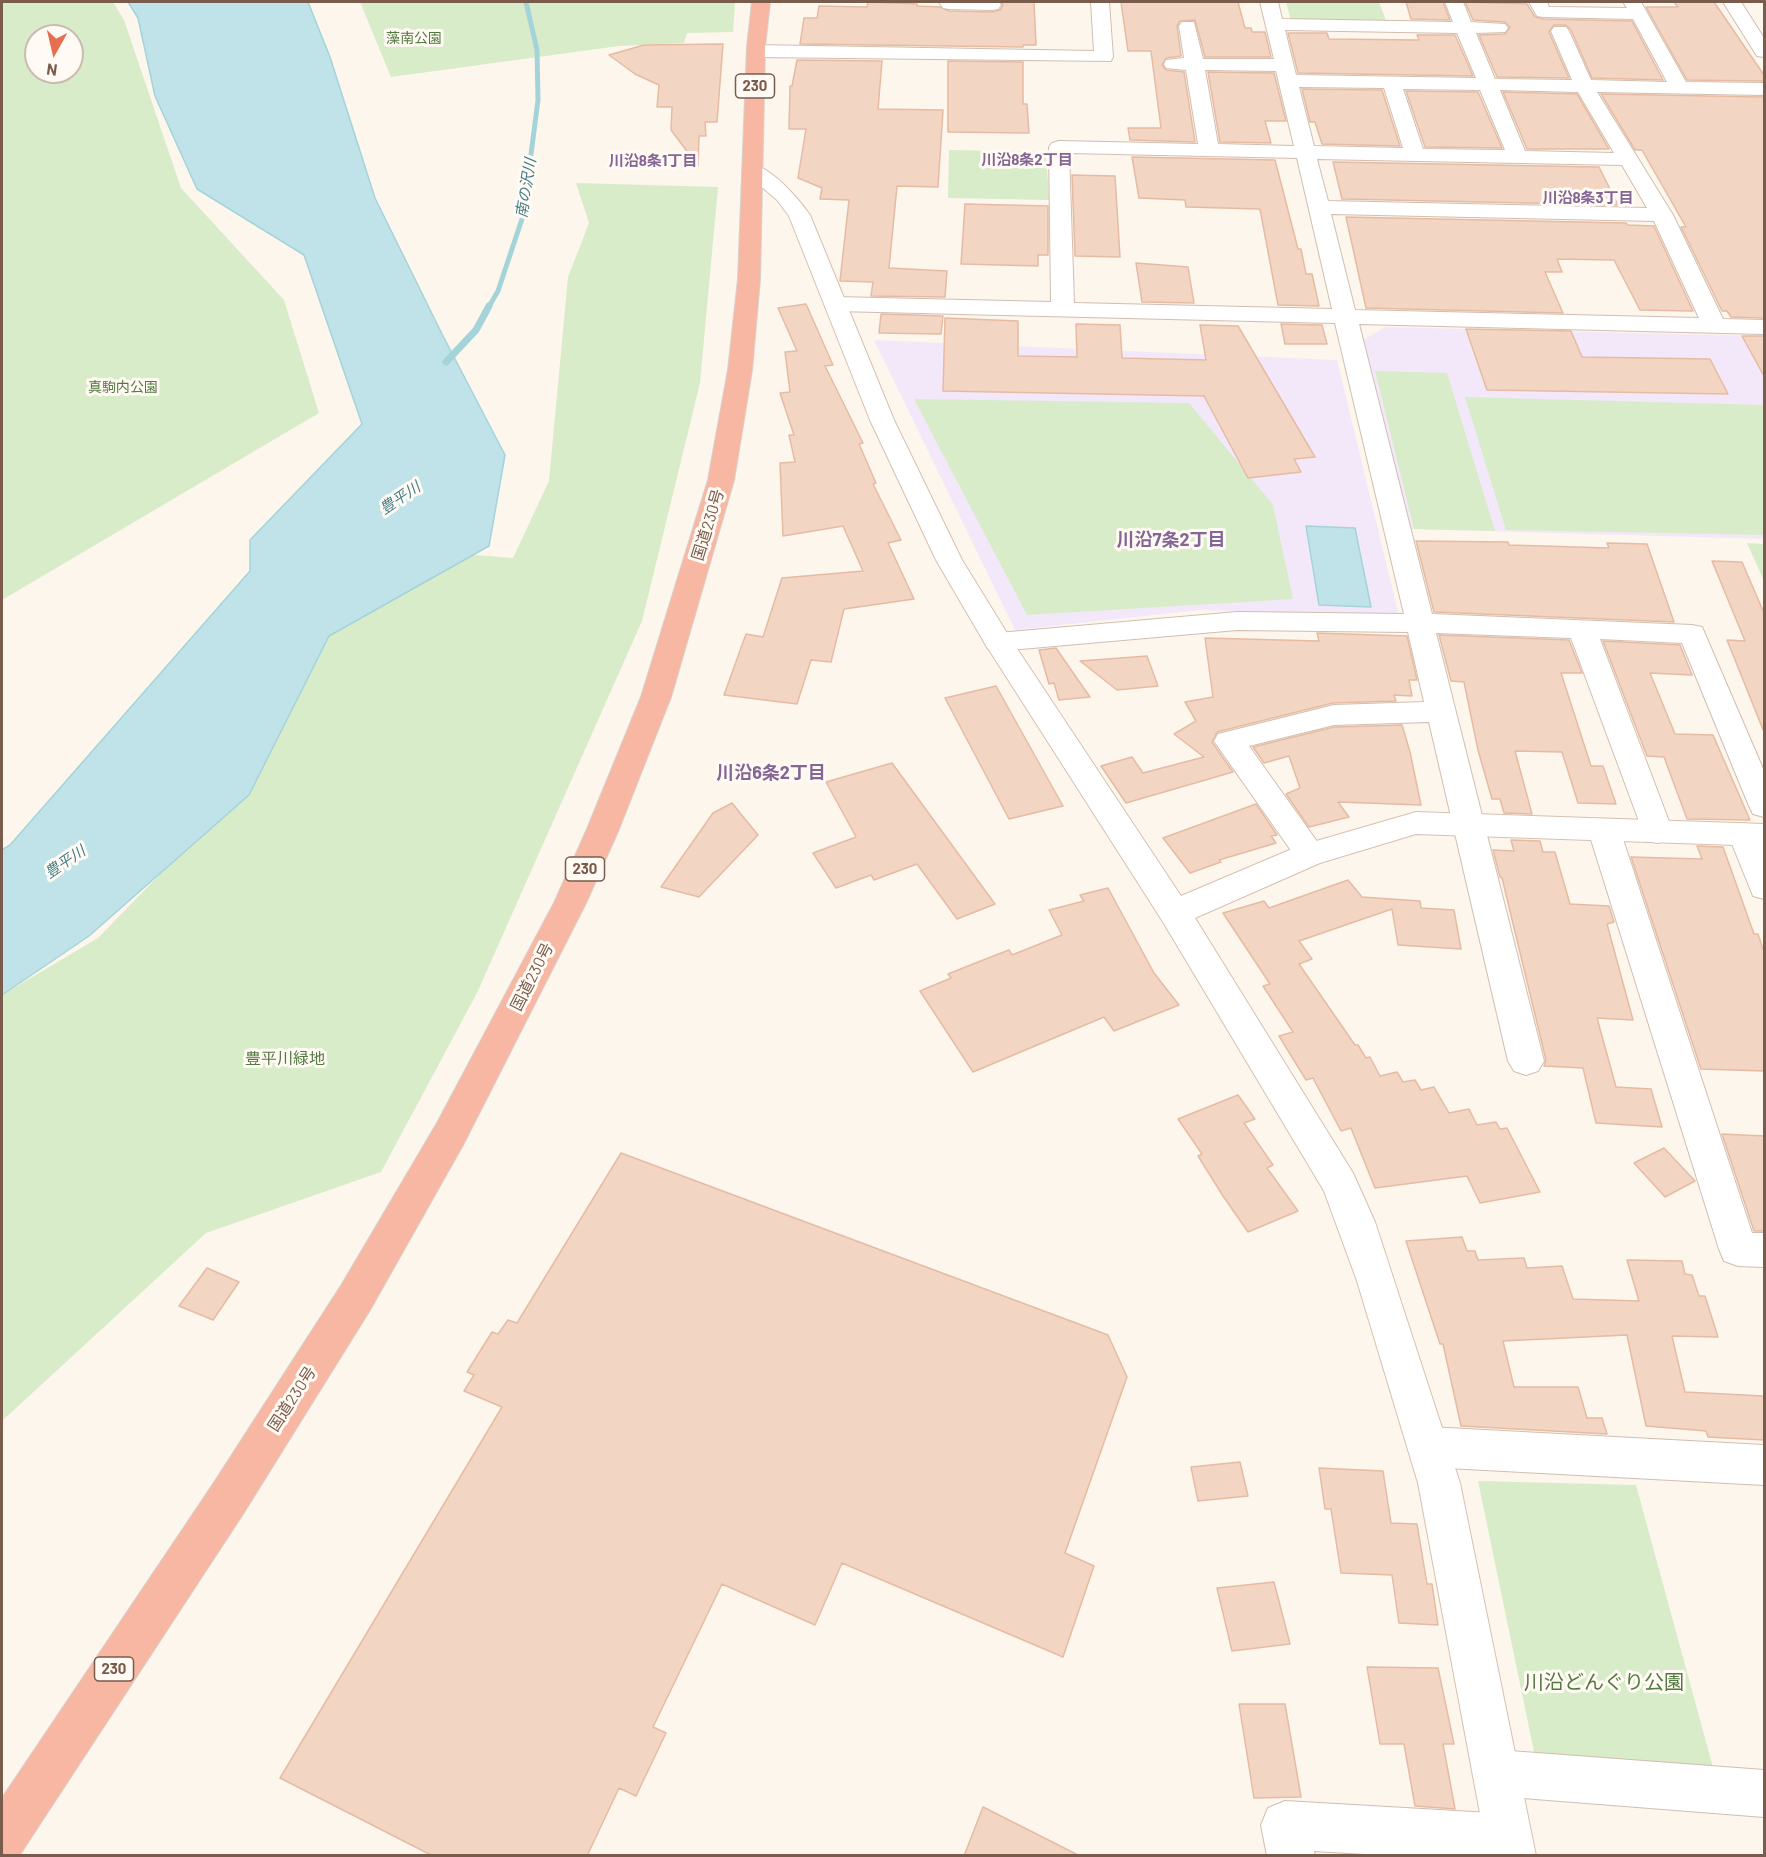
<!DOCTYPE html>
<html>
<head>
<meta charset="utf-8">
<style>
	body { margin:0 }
	#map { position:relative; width:1766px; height:1857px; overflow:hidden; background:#fdf6ec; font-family:Barlow,sans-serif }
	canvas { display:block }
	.frame { position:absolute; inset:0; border:3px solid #7a5c4d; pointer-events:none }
	.north { position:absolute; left:24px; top:24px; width:60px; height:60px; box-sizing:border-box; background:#fffaf3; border:2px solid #cabbb1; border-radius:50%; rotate:188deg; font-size:16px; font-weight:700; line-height:24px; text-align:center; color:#7a5c4d }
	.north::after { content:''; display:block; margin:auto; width:21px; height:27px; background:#e76f51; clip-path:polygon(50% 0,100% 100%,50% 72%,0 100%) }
</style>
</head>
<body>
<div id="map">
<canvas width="1766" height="1857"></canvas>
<div class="frame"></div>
<div class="north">N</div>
</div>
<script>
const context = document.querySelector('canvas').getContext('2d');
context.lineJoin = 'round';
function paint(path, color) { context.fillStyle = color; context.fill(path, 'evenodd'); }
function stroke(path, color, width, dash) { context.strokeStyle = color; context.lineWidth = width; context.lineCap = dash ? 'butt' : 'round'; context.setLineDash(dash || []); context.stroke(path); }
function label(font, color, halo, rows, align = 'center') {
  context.font = font + ' Barlow,"Noto Sans JP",sans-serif'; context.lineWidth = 6; context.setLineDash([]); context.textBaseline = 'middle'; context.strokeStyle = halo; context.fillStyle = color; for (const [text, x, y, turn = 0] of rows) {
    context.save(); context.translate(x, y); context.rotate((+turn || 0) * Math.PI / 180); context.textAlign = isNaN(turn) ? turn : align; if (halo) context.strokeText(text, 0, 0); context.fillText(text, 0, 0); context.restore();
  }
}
const education = new Path2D(`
	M1385 327 1764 336V539L1409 529 1362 341Z
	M874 340 1337 360 1399 616 1200 610 1015 630Z`);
const green = new Path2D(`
	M2 2H113L124 20 181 188 284 300 319 413 2 600ZM36 36H72V72H36Z
	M360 2H735L733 32 687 33 684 43 619 46 391 77Z
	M1286 2H1379L1387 23 1291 21Z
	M949 150 1046 152 1049 200 948 198Z
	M576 183 718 187 700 383 642 621 477 993 381 1172 206 1233 2 1421V995L98 938 169 865 310 640 404 582 475 555 513 558 549 481 568 277 589 223Z
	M1375 371 1447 373 1495 531 1414 529Z
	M1465 397 1764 405V535L1506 530Z
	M914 399 1189 403 1273 505 1293 599 1027 615Z
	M1747 543 1764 544V581Z
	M1478 1481 1636 1485 1714 1771 1537 1766Z`);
const water = new Path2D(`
	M128 2H308L330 57 375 198 442 334 505 455 489 546 329 636 249 795 89 936 2 995V850L10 845 250 571V540L362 424 304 255 197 189 155 96 138 18Z
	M1306 526 1355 528 1371 607 1319 605Z`);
const streamFar1 = new Path2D(`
	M488 308 498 291 523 216 538 100 537 50 526 2`);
const stream = new Path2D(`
	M446 362 476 330 489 306`);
const building = new Path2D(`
	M868 2 917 4V6L940 7 949 11 992 12 1000 10 1003 5 1001 2H1034L1036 45H1023V47L800 44 804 18H817L819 6 867 7Z
	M1121 2H1238L1245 28H1251L1252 32H1265L1271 57H1205L1195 20 1180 21 1177 26 1181 56 1166 58 1162 65 1166 70 1184 72 1195 142 1130 140 1128 128H1161L1151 51H1128Z
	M1406 2H1443L1450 20 1411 19Z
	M1465 2 1527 4 1535 17 1543 19 1632 21 1663 80 1592 78 1571 30 1566 25H1554L1549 32 1569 78 1497 77 1479 35 1505 34 1510 27 1505 22 1473 20Z
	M1674 2H1714L1764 75V81L1687 80 1646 7H1678Z
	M1288 33H1327L1329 39 1419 40 1417 35H1455L1473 76 1298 73Z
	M723 44 717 122H705L706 136H699L698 166 671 130 672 107H657L659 85 635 74 609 55 644 45Z
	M797 60 882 61 878 109 943 110 938 187 897 186 889 268 947 271 945 297 871 296 873 282 840 281 849 200 820 199 822 188 798 178 806 129H789L790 86H792Z
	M948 61 1023 62V104H1027L1029 133 948 132Z
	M1208 72 1274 73 1286 121H1265L1271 143 1220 142Z
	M1302 89 1382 90 1400 146 1322 144 1315 122H1310Z
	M1406 91 1478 92 1502 148 1425 147Z
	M1503 92 1577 94 1609 149H1527Z
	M1601 94 1764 97V318L1731 317 1727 311H1722L1681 227H1686L1642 150H1635Z
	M1132 157 1275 160 1298 249H1301L1306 274H1312L1319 306 1278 305 1260 209 1186 207 1185 200 1139 198Z
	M1333 162 1599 167 1618 205 1342 199Z
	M1072 175 1115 176 1120 257 1075 256Z
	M965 204 1048 206V255H1038V266L961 264Z
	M1346 217 1626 223 1628 225 1654 226 1693 311 1640 310 1614 260 1557 259 1562 272H1545L1563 313 1366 308Z
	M1136 263 1188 267 1194 303 1142 302Z
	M806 304 833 365 825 366 863 443 859 444 876 483 873 484 901 540 888 543 914 599 844 609 831 662 811 660 797 704 724 695 746 634 763 637 782 578 863 571 843 526 783 536 780 463 795 462 789 435H794L780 393 790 392 785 352 797 351 778 308Z
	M881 314 943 316 941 334 879 333Z
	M945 318 1018 321V356L1077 357 1076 324 1120 325 1122 358 1206 360 1200 325 1238 326 1315 457 1294 459 1301 472 1248 478 1204 396 943 391Z
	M1281 324 1322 325 1327 344H1285Z
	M1466 329 1571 331 1582 357 1710 359 1728 394 1487 390Z
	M1742 336H1764V376Z
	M1416 541 1508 542 1509 545 1609 548 1607 543 1647 544 1674 622 1434 612Z
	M1712 561 1742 562 1764 613V732L1727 640 1745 641Z
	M1317 633 1407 636 1417 680H1409L1412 696 1394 695 1396 701 1333 703 1217 732 1212 742 1233 772 1126 803 1101 766 1132 757 1143 773 1204 757 1174 734 1196 721 1185 702 1213 697 1205 638 1319 641Z
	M1439 635 1569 640 1582 673H1561L1591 766H1603L1616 804 1578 803 1562 752 1515 751 1532 814 1504 813 1500 799H1492L1478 750 1464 682 1451 681Z
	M1603 641 1680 645 1692 675 1650 673 1675 734 1713 735 1750 820 1687 819 1664 757 1647 756Z
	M1056 648 1067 664 1090 697 1059 700 1054 683 1049 684 1039 650Z
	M1147 656 1158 686 1117 690 1080 661Z
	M996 686 1044 772 1063 806 1009 819 945 698Z
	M1402 725 1410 752 1421 805 1338 802 1349 817 1309 827 1286 794 1300 788 1289 756 1264 763 1253 747 1334 727Z
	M892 763 995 904 957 919 917 864 874 880 871 875 836 888 813 853 856 837 826 782Z
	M732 803 758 835 699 897 661 887 713 813Z
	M1256 804 1277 835 1271 836 1276 843 1219 860 1221 862 1190 873 1163 838Z
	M1511 840 1540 841 1543 852H1555L1570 904 1609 906 1614 922 1607 924 1633 1020 1597 1018 1616 1087 1651 1089 1662 1127 1596 1123 1583 1068 1544 1066 1546 1060 1502 878 1500 877 1493 850 1514 851Z
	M1697 846 1723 847 1754 934H1758L1764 952V1071L1701 1069 1631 857 1702 859Z
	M1348 880 1362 897 1420 901 1421 908 1454 910 1461 949 1398 945 1392 909 1299 941 1312 959 1299 964 1355 1045H1358L1366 1058 1370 1057 1380 1076 1397 1072 1403 1082 1415 1080 1421 1090 1434 1087 1449 1113 1469 1109 1477 1125 1496 1122 1500 1129 1507 1128 1540 1192 1480 1203 1467 1176 1375 1188 1351 1128 1341 1131 1313 1078 1306 1080 1279 1036 1293 1032 1263 986 1270 984 1223 913 1264 901 1269 908Z
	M1108 888 1154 973 1179 1005 1114 1031 1104 1017 973 1072 920 991 951 978 948 974 973 964 1009 950 1012 955 1062 935 1049 910 1084 901 1080 895Z
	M1238 1095 1255 1119 1244 1123 1273 1165 1267 1168 1298 1211 1248 1232 1223 1196 1198 1156 1202 1154 1178 1119Z
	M1722 1134 1764 1136V1231H1754Z
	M1664 1148 1695 1181 1665 1197 1634 1163Z
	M621 1153 1108 1335 1127 1377 1065 1553 1094 1566 1063 1657 842 1563 815 1625 722 1584 653 1727 666 1733 636 1796 619 1788 587 1856H433L280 1778 502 1407 464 1391 474 1375 467 1372 492 1332 498 1334 508 1320 517 1323Z
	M1462 1237 1467 1251H1475L1478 1260 1524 1258 1527 1268 1562 1266 1573 1299 1639 1301 1627 1260 1682 1261 1685 1274 1692 1275 1699 1296H1705L1718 1337 1672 1336 1685 1392 1764 1396V1440L1708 1437 1706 1431 1646 1426 1627 1335 1503 1341 1514 1387H1578L1587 1418H1602L1607 1434 1461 1426 1443 1344H1440L1406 1241Z
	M207 1268 239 1282 213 1320 179 1306Z
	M1240 1462 1248 1496 1198 1501 1191 1467Z
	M1319 1468 1383 1471 1391 1523 1417 1524 1427 1584H1432L1438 1625 1399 1623 1392 1575 1341 1573 1331 1509H1325Z
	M1274 1582 1290 1644 1232 1651 1217 1588Z
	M1367 1667 1438 1668 1454 1744H1443L1455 1809 1415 1806 1404 1744H1380Z
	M1239 1704H1285L1301 1797 1254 1798Z
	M983 1807 1080 1856H964Z`);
const street = new Path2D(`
	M939 2H999L1001 5 998 9 992 10 949 9 943 8Z
	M1091 2H1109L1113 57 1111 61 756 57 749 55 747 51 749 47 756 45 1094 51Z
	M1260 2H1278L1282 19 1453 22 1445 2H1463L1471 22 1505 24 1508 28 1505 32 1476 33 1495 79 1572 80 1551 31 1554 27H1566L1569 31 1591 80 1667 82 1633 19 1543 17 1537 16 1529 2H1547L1549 7 1627 8 1623 2H1641L1686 82 1764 83V95L1597 92 1673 215 1723 319 1764 320V334L1359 324 1432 614 1692 625 1702 627 1764 771V817L1753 814 1749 806 1682 643 1600 639 1673 832 1668 840 1657 843 1646 840 1571 638 1436 633 1544 1061 1538 1071 1526 1075 1514 1071 1508 1061 1429 722 1334 725 1249 746 1326 854 1321 862 1310 866 1299 862 1214 741 1218 734 1334 705 1424 702 1408 632 1237 630 998 651 988 649 984 642 988 635 998 633 1237 612 1404 614 1335 323 836 311 828 309 825 304 828 299 836 297 1051 302 1049 147 1052 143 1059 141 1198 144 1186 70 1166 68 1164 64 1166 60 1184 58 1179 26 1182 22H1194L1203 59H1274ZM1285 30 1457 33 1476 78 1296 75ZM1205 70 1276 71 1294 146 1218 144ZM1299 87 1384 88 1403 148 1314 146ZM1403 89 1480 90 1505 150 1423 149ZM1500 90 1578 92 1614 153 1525 151ZM1069 153 1297 158 1332 309 1074 303ZM1317 159 1622 165 1647 208 1328 201ZM1331 214 1654 221 1699 318 1355 310Z
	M1723 2H1741L1764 38V57L1757 56Z
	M1604 819 1615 822 1620 830 1752 1233H1764V1267L1738 1266 1724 1261 1719 1249 1588 830 1593 822Z
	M1744 823 1755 826 1764 846V899L1753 896 1728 834 1733 826Z
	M1429 1427 1764 1445V1485L1429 1467 1414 1461 1408 1447 1414 1433Z
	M1497 1750 1764 1770V1817L1497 1796 1480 1790 1474 1773 1480 1756Z
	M1285 1801 1508 1814 1525 1821 1532 1838 1524 1856H1398L1314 1851 1315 1856H1267L1261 1825 1268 1808Z`);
const secondary = new Path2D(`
	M752 164C773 169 798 198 810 215L894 420 962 560 1010 638 1181 896 1299 846 1416 812 1764 824V846L1416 834 1320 863 1195 918 1353 1173 1375 1222 1460 1483 1536 1856H1488L1418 1483 1357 1281 1324 1191 1163 922 984 642 936 560 870 420 789 216 777 200 742 170 745 166Z`);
const highway = new Path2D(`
	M752 2H770L765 47 760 279 752 370 734 480 671 697 619 829 586 903 463 1145 370 1310 243 1514 19 1856H2V1798L213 1484 342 1284 437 1123 554 903 587 829 641 697 708 480 728 370 738 279 747 47Z`);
const farParknames = [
	["藻南公園",414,38],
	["真駒内公園",123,387]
];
const shields = [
	[755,86,39],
	[585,869,39],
	[114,1669,39]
];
const shieldNames = [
	["230",755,86],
	["230",585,869],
	["230",114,1669]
];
const farNeighbourhoodnames = [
	["川沿8条2丁目",1027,160],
	["川沿8条1丁目",653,161],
	["川沿8条3丁目",1588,198]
];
const farWaternames = [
	["南の沢川",526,188,-81],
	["豊平川",400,498,-34],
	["豊平川",65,862,-34]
];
const streetNames = [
	["国道230号",708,525,-73],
	["国道230号",532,977,-63],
	["国道230号",292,1399,-57]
];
const parkNames = [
	["豊平川緑地",285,1059]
];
const neighbourhoodNames = [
	["川沿7条2丁目",1171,540],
	["川沿6条2丁目",771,773]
];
const nearParknames = [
	["川沿どんぐり公園",1604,1682]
];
paint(education, '#f3e8fa');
paint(green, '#d8ecc9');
paint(water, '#bfe3e8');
stroke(water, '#a5d3da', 1.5);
stroke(streamFar1, '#a5d3da', 5);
stroke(stream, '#a5d3da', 7);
paint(building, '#f3d5c3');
stroke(building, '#e6bba3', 1.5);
stroke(street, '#d1beb0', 2);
stroke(secondary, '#d6c0b0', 2);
stroke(highway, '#dad1cd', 2);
paint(street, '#fff');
paint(secondary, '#fff');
paint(highway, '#f7b7a3');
label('14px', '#537a41', '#fffaf3', farParknames);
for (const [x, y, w] of shields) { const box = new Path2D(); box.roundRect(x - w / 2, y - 12, w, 24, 4.5); context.fillStyle = '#fffaf3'; context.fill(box); stroke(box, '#7a5c4d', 1.5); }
label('bold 15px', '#7a5c4d', null, shieldNames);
label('bold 15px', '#846695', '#fffaf3', farNeighbourhoodnames);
label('italic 15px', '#437c86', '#fffaf3', farWaternames);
label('16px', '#7a5c4d', '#fffaf3', streetNames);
label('16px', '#537a41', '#fffaf3', parkNames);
label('bold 18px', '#846695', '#fffaf3', neighbourhoodNames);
label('20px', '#537a41', '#fffaf3', nearParknames);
</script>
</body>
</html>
